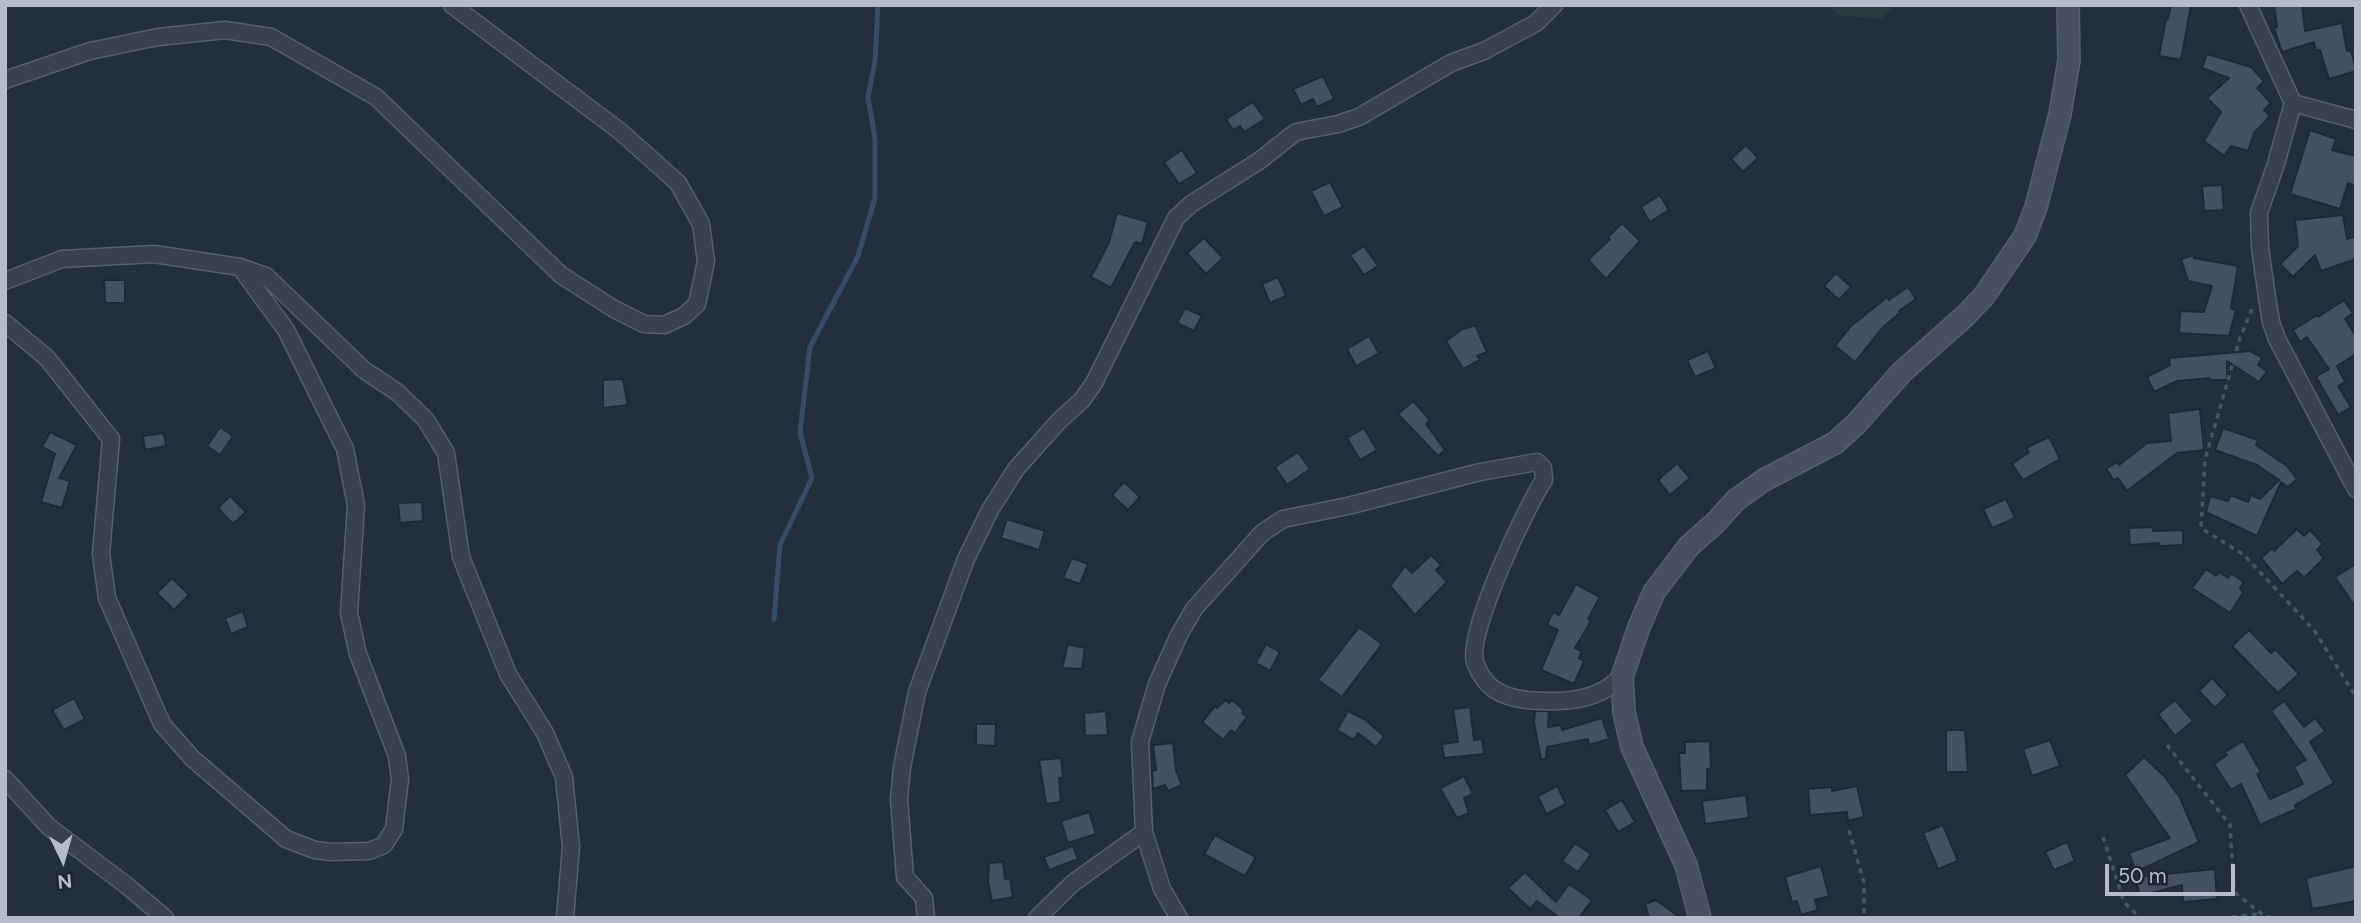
<!DOCTYPE html>
<html>
<head>
<meta charset="utf-8">
<style>
	body { margin:0 }
	#map { position:relative; width:2361px; height:923px; overflow:hidden; background:#242f3e; font-family:Figtree,sans-serif }
	canvas { display:block }
	.frame { position:absolute; inset:0; border:7px solid #b4bcc9; pointer-events:none }
	.north { position:absolute; left:28px; top:825px; width:70px; height:70px; -webkit-text-stroke:5px #1d2633; paint-order:stroke; rotate:175deg; font-size:19px; font-weight:700; line-height:28px; text-align:center; color:#b4bcc9 }
	.north::after { content:''; display:block; margin:auto; width:24px; height:32px; background:#b4bcc9; clip-path:polygon(50% 0,100% 100%,50% 72%,0 100%) }
	.scale { position:absolute; left:2105px; top:864px; width:130px; height:32px; box-sizing:border-box; border:4px solid #b4bcc9; border-top:0; padding-left:9px; font-size:21px; line-height:24px; white-space:nowrap; color:#b4bcc9; -webkit-text-stroke:5px #1d2633; paint-order:stroke }
</style>
</head>
<body>
<div id="map">
<canvas width="2361" height="923"></canvas>
<div class="frame"></div>
<div class="north">N</div>
<div class="scale">50 m</div>
</div>
<script>
const context = document.querySelector('canvas').getContext('2d');
context.lineJoin = 'round';
function paint(path, color) { context.fillStyle = color; context.fill(path, 'evenodd'); }
function stroke(path, color, width, dash) { context.strokeStyle = color; context.lineWidth = width; context.lineCap = dash ? 'butt' : 'round'; context.setLineDash(dash || []); context.stroke(path); }
const green = new Path2D(`
	M1828 5H1894L1882 19 1838 15Z`);
const stream = new Path2D(`
	M774 619 780 545 812 478 800 432 810 347 858 256 875 198V139L868 97 875 61 878 5`);
const building = new Path2D(`
	M2171 5H2191L2181 60 2159 56 2166 19H2168Z
	M2274 5H2302L2305 31 2342 23 2347 51 2351 50 2356 71 2329 79 2320 50 2316 51 2314 42 2282 52 2274 28 2277 27Z
	M2207 54 2251 67 2264 81 2257 88 2271 103 2264 110 2270 116 2254 133 2248 151 2231 146 2224 156 2204 141 2221 112 2207 98 2229 78 2202 68Z
	M1323 76 1334 99 1317 107 1313 99 1301 105 1293 89Z
	M1253 102 1265 119 1244 132 1240 126 1233 130 1226 119Z
	M2310 130 2336 139 2332 150 2356 156V186L2348 183 2340 209 2290 194Z
	M1746 145 1758 158 1743 172 1731 159Z
	M1182 150 1197 173 1179 184 1164 162Z
	M1330 182 1343 207 1324 216 1311 191Z
	M2222 185 2224 210 2204 211 2202 186Z
	M1660 195 1669 210 1650 222 1641 207Z
	M1117 213 1148 222 1142 244 1135 242 1111 288 1091 277 1109 242Z
	M2343 215 2347 239 2356 236V259L2321 271 2315 255 2293 277 2280 264 2298 246 2295 220Z
	M1622 223 1640 241 1606 279 1588 260 1610 239 1608 237Z
	M1204 238 1223 258 1206 274 1187 253Z
	M1364 246 1378 266 1364 275 1350 255Z
	M2193 255 2194 258 2238 266 2231 308 2236 310 2229 336 2179 333 2180 311 2204 312 2212 286 2188 281 2181 259Z
	M1836 273 1851 287 1839 300 1824 286Z
	M1278 277 1286 296 1270 303 1262 284Z
	M104 280H125V303H105Z
	M1908 287 1916 299 1899 311 1900 313 1883 327 1855 362 1835 346 1851 326 1887 297 1889 300Z
	M2344 300 2353 313 2345 319 2356 336V354L2337 366 2345 382 2338 386 2351 407 2338 415 2316 377 2329 369 2307 337 2300 342 2293 330 2317 315 2318 317Z
	M1185 308 1202 316 1194 331 1177 323Z
	M1475 325 1487 352 1477 356 1480 360 1463 369 1446 341 1461 330Z
	M1369 336 1379 353 1356 366 1347 349Z
	M1708 351 1716 368 1695 377 1687 360Z
	M2250 351 2262 358 2258 365 2267 371 2259 382 2227 361V380H2210V378L2177 381 2154 392 2147 377 2170 365 2169 358Z
	M623 379 628 405 603 408V380Z
	M1413 401 1430 420 1426 424 1445 450 1438 456 1398 414Z
	M2200 409 2204 450 2177 453 2127 491 2118 478 2114 480 2106 469 2117 462 2119 465 2147 443 2171 441 2168 413Z
	M220 427 233 436 220 455 207 446Z
	M1364 428 1377 450 1360 460 1347 438Z
	M2223 428 2258 440 2256 445 2287 466 2297 479 2288 487 2281 482 2257 536 2206 512 2210 496 2228 501 2231 495 2248 502 2251 495 2260 499 2279 480 2257 465 2215 450Z
	M50 432 77 445 59 478 70 481 62 508 41 502 55 454 42 447Z
	M164 433 166 446 145 450 143 436Z
	M2049 437 2060 459 2023 480 2012 464 2029 452 2026 448Z
	M1298 452 1310 469 1287 485 1275 467Z
	M1677 463 1690 478 1670 495 1658 480Z
	M1124 482 1140 497 1128 510 1112 495Z
	M230 496 246 512 233 524 218 508Z
	M2006 499 2015 518 1992 528 1983 509Z
	M422 502 423 521 400 523 398 503Z
	M1007 519 1045 531 1039 550 1001 538Z
	M2153 527V531L2183 530V545L2159 546V543L2130 545 2129 528Z
	M2297 529 2304 536 2310 530 2323 544 2317 550 2324 558 2304 578 2297 571 2282 584 2261 558 2272 548 2274 551Z
	M1431 555 1441 565 1436 570 1447 582 1415 615 1390 586 1405 566 1412 573Z
	M1072 558 1088 564 1080 584 1063 578Z
	M2356 564V608L2335 577Z
	M2206 569 2216 576 2219 572 2228 578 2231 573 2244 582 2240 588 2243 593 2230 613 2192 588Z
	M172 578 189 595 174 610 157 593Z
	M1576 584 1600 597 1588 619 1591 621 1575 648 1582 651 1579 658 1584 661 1574 684 1541 670 1558 630 1547 625 1553 612 1559 615Z
	M243 611 248 627 231 634 225 618Z
	M1359 627 1382 644 1342 697 1318 680Z
	M2249 630 2271 653 2275 649 2299 674 2278 693 2232 646Z
	M1068 644 1085 648 1082 669 1062 668Z
	M1266 644 1280 652 1270 671 1256 663Z
	M2212 678 2228 695 2215 708 2199 691Z
	M74 698 85 719 64 730 52 710Z
	M1225 700 1229 703 1232 700 1244 710 1242 713 1247 717 1235 733 1231 730 1223 740 1202 722 1215 706 1217 708Z
	M2175 700 2193 721 2175 736 2158 714Z
	M2284 701 2304 727 2315 718 2325 731 2310 742 2334 783 2295 805 2296 809 2260 825 2241 784 2231 790 2214 764 2227 755 2225 752 2243 741 2261 772 2257 774 2270 799 2303 784 2294 767 2306 760 2271 711Z
	M1470 707 1474 740 1482 739 1484 754 1444 758 1442 744 1458 742 1453 709Z
	M1106 711 1108 735 1085 736 1084 713Z
	M1348 711 1364 719 1384 736 1376 747 1358 733 1354 740 1337 730Z
	M1535 711H1549L1548 727 1561 725 1562 730 1602 718 1609 739 1589 745 1588 739 1547 747 1546 759H1541L1534 723Z
	M976 724H996L995 746 976 745Z
	M1946 730H1965L1968 772H1946Z
	M2050 740 2060 766 2032 776 2023 749Z
	M1710 741 1711 768 1707 769V790L1681 791 1679 753H1685V742Z
	M1173 743 1176 770 1182 785 1168 791 1165 785 1153 789 1152 771 1156 770 1153 745Z
	M2144 757 2165 777 2180 798 2199 842 2136 872 2129 853 2170 838 2125 775Z
	M1061 758 1063 778H1059L1061 802 1046 804 1039 760Z
	M1464 776 1473 794 1464 798 1469 813 1457 818 1440 788Z
	M1557 786 1566 804 1546 814 1538 796Z
	M1857 786 1864 817 1848 821 1847 812 1810 815 1808 789 1832 787V791Z
	M1746 795 1749 818 1705 824 1702 801Z
	M1622 800 1635 822 1618 832 1605 810Z
	M1089 812 1096 834 1068 843 1061 821Z
	M1943 825 1958 861 1938 869 1923 833Z
	M1215 835 1256 857 1245 876 1204 854Z
	M2067 842 2075 861 2054 870 2045 852Z
	M1575 843 1591 854 1578 872 1562 861Z
	M1073 846 1078 859 1049 870 1044 857Z
	M1003 862 1005 879 1010 878 1013 897 992 901 988 882 989 863Z
	M1821 866 1829 896 1815 900 1818 910 1801 915 1797 901 1792 902 1785 877Z
	M2356 866V901L2312 909 2306 878Z
	M2215 869 2217 899 2183 902 2182 885 2140 896 2135 877Z
	M1525 872 1556 902 1569 884 1592 900 1579 918H1560L1537 901 1530 909 1508 888Z
	M1656 900 1681 918H1649L1645 904Z`);
const path = new Path2D(`
	M2252 309 2240 338 2205 460 2201 528 2244 555 2314 630 2356 697
	M2167 745 2230 825 2234 892 2262 914 2272 918
	M1849 830 1864 883V918
	M2103 837 2124 902 2140 918
	M2222 918 2260 914`);
const minor = new Path2D(`
	M2248 5 2293 103 2276 164 2259 213 2260 248 2267 297 2271 322 2277 339 2356 489
	M5 80 90 51 158 37 225 30 271 37 376 97 561 275 614 309 644 324 664 325 684 316 697 304 706 261 701 224 678 183 621 132 452 5
	M2293 103 2356 120
	M5 281 62 259 154 254 240 267 266 276 364 370 397 392 426 420 446 453 461 557 508 674 545 733 564 777 571 847 565 918
	M5 323 47 358 111 439 101 554 107 598 162 724 192 758 286 839 315 850 331 852 369 851 384 845 394 829 400 779 397 756 358 654 349 613 356 505 345 449 286 330 240 267
	M5 779 49 827 126 885 165 918
	M926 918 924 898 905 877 899 799 902 767 917 692 966 559 990 510 1016 469 1059 421 1082 400 1094 383 1176 218 1191 204 1259 161 1296 132 1338 124 1359 117 1451 63 1484 51 1536 23 1554 5
	M1037 918 1073 883 1144 832
	M1179 918 1162 889 1144 832 1140 742 1157 684 1179 635 1194 609 1262 533 1283 519 1348 506 1480 472 1537 462 1543 468 1544 480C1526 507 1466 634 1475 662 1484 688 1501 697 1527 700 1549 702 1580 702 1600 692 1608 689 1615 682 1622 677`);
const secondary = new Path2D(`
	M1700 918 1686 865 1632 747 1624 712 1622 677 1639 627 1654 592 1664 579 1689 546 1715 523 1736 500 1764 480 1835 443 1856 424 1902 372 1965 316 1984 296 2025 236 2036 207 2060 114 2069 60 2068 5`);
paint(green, '#263c3f');
stroke(stream, '#394c67', 5);
paint(building, '#455162');
stroke(building, '#1f2835', 2);
stroke(minor, '#565f6c', 19);
stroke(secondary, '#565f6c', 24);
stroke(path, '#44595c', 3.5, [5, 5]);
stroke(minor, '#38414e', 16);
stroke(secondary, '#465061', 21);
</script>
</body>
</html>
